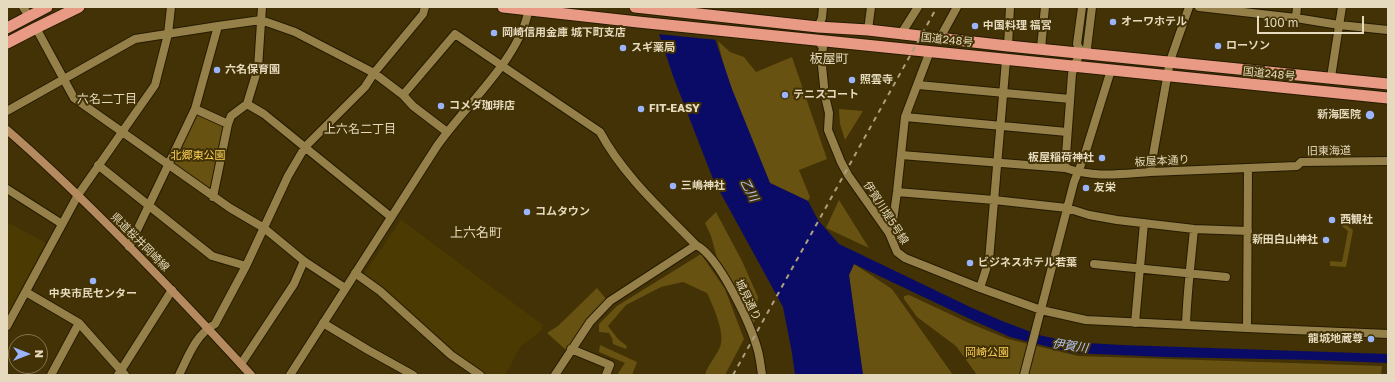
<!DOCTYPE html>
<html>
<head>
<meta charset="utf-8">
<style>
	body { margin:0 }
	#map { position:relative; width:1395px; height:382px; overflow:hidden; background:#423205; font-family:"Golos Text",sans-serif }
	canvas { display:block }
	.frame { position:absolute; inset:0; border:8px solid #e5dabd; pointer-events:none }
	.north { position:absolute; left:8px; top:334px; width:40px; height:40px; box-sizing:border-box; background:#423205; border:1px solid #83754f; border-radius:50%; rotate:90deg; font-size:11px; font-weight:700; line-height:16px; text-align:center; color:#e5dabd }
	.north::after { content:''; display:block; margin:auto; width:14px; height:18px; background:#9ab5fd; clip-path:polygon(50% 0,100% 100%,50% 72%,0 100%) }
	.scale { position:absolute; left:1257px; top:16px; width:107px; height:18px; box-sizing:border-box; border:2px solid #e5dabd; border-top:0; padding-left:5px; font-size:12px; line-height:14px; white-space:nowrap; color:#e5dabd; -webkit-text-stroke:3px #423205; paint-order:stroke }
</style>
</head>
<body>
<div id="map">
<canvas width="1395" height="382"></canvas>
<div class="frame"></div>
<div class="north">N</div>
<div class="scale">100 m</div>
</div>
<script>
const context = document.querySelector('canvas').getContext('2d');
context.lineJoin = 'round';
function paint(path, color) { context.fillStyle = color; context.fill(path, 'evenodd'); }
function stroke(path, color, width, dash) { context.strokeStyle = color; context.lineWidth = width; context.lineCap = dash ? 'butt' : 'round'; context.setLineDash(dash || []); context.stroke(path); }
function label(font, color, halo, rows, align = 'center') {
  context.font = font + ' "Golos Text","Noto Sans JP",sans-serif'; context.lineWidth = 4; context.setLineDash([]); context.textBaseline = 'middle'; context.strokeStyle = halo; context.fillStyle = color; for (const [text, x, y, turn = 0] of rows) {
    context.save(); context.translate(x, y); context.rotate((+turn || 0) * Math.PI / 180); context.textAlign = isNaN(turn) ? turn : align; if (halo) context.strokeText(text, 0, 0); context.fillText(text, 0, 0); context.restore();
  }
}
const built = new Path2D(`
	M401 220 543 325 541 331 521 346 505 375H488L456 353 364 274Z
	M7 222 46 243 7 316Z`);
const green = new Path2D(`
	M718 41 730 52 744 57 756 72 792 57 827 159 799 170 810 197 808 201 770 183C751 137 728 90 718 41Z
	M839 109 863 111 845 140 840 124Z
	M197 112 224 126 212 188 209 189 173 163Z
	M839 200 869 248 826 228Z
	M716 212 742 261 758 297 757 305 760 311 752 326 736 291 717 258 711 236 705 223Z
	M1341 220 1353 230 1346 267 1330 266V261L1342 262 1348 231 1339 224Z
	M701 254 725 289 744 339 725 375H705C708 364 716 357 720 347 726 334 713 306 707 293L683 282 661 287 626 305 608 326 618 339 627 346 626 349 613 344 612 338 609 333 599 332V324L617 306Z
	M854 264 892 289 953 375H863L849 275Z
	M597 288 607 300 587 318 566 350 547 333 558 326Z
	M909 295 969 323 1008 339 1078 356 1382 366 1381 375H977L956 346 917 317 904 299V296Z
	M600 345 637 362 632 375H617L625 363 599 352Z`);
const water = new Path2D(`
	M650 7H704L732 89 770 183 808 201 818 220 839 244 970 307 1002 321 1039 335 1070 342 1122 345 1388 354V363L1315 360 1165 357 1073 353 1010 337 972 320 854 264 849 275 863 375H795L792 353 783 307 713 179 673 76Z`);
const pier = new Path2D(`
	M648 7H706L718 40 657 34Z`);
const minor = new Path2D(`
	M23 7 29 16
	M1199 7 1296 18 1339 25 1388 30
	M1296 18 1297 7
	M818 27 822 18 823 7
	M36 28 74 98 230 208 264 228 304 261 345 288
	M868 30 871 7
	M901 34 918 7
	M940 38 957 7
	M818 40 823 48 821 56 825 96 829 113 828 130 841 162 848 175 889 233 897 252 905 258 980 288 1041 310 1086 320 1247 328 1388 334
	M1008 46 1010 7
	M1041 48 1045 7
	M1170 61 1150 172 1297 166 1301 162 1388 161
	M1331 77 1342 7
	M918 85 1070 99
	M403 95 455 34 600 132C623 175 662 210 696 245 719 256 751 325 758 351 760 359 761 367 762 375
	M247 104 264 114 391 217
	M195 109 228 124
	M7 111 135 39 218 26 261 20 295 32 374 73 403 95 413 106 447 132
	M905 117 1067 132
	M98 165 212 256 246 266
	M1065 168 1072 74 1074 66 1081 52
	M7 189 62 224
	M897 192 994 200 1067 208 1089 215 1117 220 1194 229 1248 231
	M213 197 228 124 231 116 247 104 258 68 262 7
	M889 233 893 221 897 192 905 117 930 51
	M129 247 195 109 218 26
	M1094 264 1226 277
	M355 273 380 291 451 355 480 375
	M980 288 989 260 1006 60
	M26 292 79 323 125 375
	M323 323 368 350 413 375
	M1135 323 1144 223
	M1186 325C1187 293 1191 261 1194 229
	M7 326 78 195 155 85 168 34 171 7
	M1247 328 1248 168
	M571 349 610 365 606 375
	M241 364 294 284 304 261
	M51 375 79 323
	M118 375 172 290
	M179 375C188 357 196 334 215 324L246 266 288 176 305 147 365 87 374 73 423 14 425 7
	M555 375 590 322 610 301 696 245
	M1024 375 1074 182 1084 157 1111 70`);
const tertiary = new Path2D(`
	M1082 7 1077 44 1081 52 1087 48 1092 7
	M1170 61 1189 7
	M901 155 1065 168C1095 178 1119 174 1150 172
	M290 375 437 146C465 105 522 57 529 7`);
const secondary = new Path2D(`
	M7 130C43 161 77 194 111 228 159 276 205 325 251 375`);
const trunk = new Path2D(`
	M503 7 638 22 1388 98
	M635 7 818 27 868 30 1008 46 1388 84
	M7 28 47 7
	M7 43 36 28 79 7`);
const rail = new Path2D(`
	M733 375 937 7`);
const markers = [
	[1113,22,4,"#9ab5fd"],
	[975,26,4,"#9ab5fd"],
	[494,33,4,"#9ab5fd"],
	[1218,46,4,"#9ab5fd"],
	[623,48,4,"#9ab5fd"],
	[217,70,4,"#9ab5fd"],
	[852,80,4,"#9ab5fd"],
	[785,95,4,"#9ab5fd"],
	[441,106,4,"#9ab5fd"],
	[641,109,4,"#9ab5fd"],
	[1370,115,5,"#9ab5fd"],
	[1102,158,4,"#9ab5fd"],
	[673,186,4,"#9ab5fd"],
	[1086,188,4,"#9ab5fd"],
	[527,212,4,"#9ab5fd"],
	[1332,220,4,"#9ab5fd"],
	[1326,240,4,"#9ab5fd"],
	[970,263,4,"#9ab5fd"],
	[93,281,4,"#9ab5fd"],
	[1371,339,4,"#9ab5fd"]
];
const poiNames = [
	["オーワホテル",1121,22],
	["中国料理 福宮",983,26],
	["岡崎信用金庫 城下町支店",502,33],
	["ローソン",1226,46],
	["スギ薬局",631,48],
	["六名保育園",225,70],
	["照雲寺",860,80],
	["テニスコート",793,95],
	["コメダ珈琲店",449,106],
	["FIT-EASY",649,109],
	["新海医院",1361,115,"right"],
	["板屋稲荷神社",1094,158,"right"],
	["三嶋神社",681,186],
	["友栄",1094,188],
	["コムタウン",535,212],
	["西観社",1340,220],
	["新田白山神社",1318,240,"right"],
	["ビジネスホテル若葉",978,263],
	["中央市民センター",93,294,"center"],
	["龍城地蔵尊",1363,339,"right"]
];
const streetNames = [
	["国道248号",947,40,6],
	["国道248号",1269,74,6],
	["旧東海道",1329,151,-1],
	["板屋本通り",1162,161,-3],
	["伊賀川堤5号線",886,213,57],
	["県道桜井岡崎線",140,242,45],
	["城見通り",748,300,64]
];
const parkNames = [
	["北郷東公園",198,156],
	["岡崎公園",987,353]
];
const neighbourhoodNames = [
	["六名二丁目",107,99],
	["上六名二丁目",360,129]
];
const waterNames = [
	["乙川",749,190,62],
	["伊賀川",1070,346,8]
];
const quarterNames = [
	["板屋町",829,59],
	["上六名町",476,233]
];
paint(built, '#4c3a03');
paint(green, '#685211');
paint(water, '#0a0b67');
paint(pier, '#423205');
stroke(minor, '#251b00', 10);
stroke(tertiary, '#251b00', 10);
stroke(secondary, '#251b00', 10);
stroke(trunk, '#251b00', 13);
stroke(minor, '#968049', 8);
stroke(tertiary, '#968049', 8);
stroke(secondary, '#b58a5f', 8);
stroke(trunk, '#e89a84', 11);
stroke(rail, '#ada07e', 2, [5, 5]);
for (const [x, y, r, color] of markers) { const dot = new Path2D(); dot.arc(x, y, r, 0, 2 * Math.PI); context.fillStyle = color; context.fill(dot); stroke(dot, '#423205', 1.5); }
label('bold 11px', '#e5dabd', '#423205', poiNames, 'left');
label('11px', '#e5dabd', '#423205', streetNames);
label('11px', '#fcd059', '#423205', parkNames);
label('12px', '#e5dabd', '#423205', neighbourhoodNames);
label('italic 12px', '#b3c6f7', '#423205', waterNames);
label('13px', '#e5dabd', '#423205', quarterNames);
</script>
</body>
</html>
